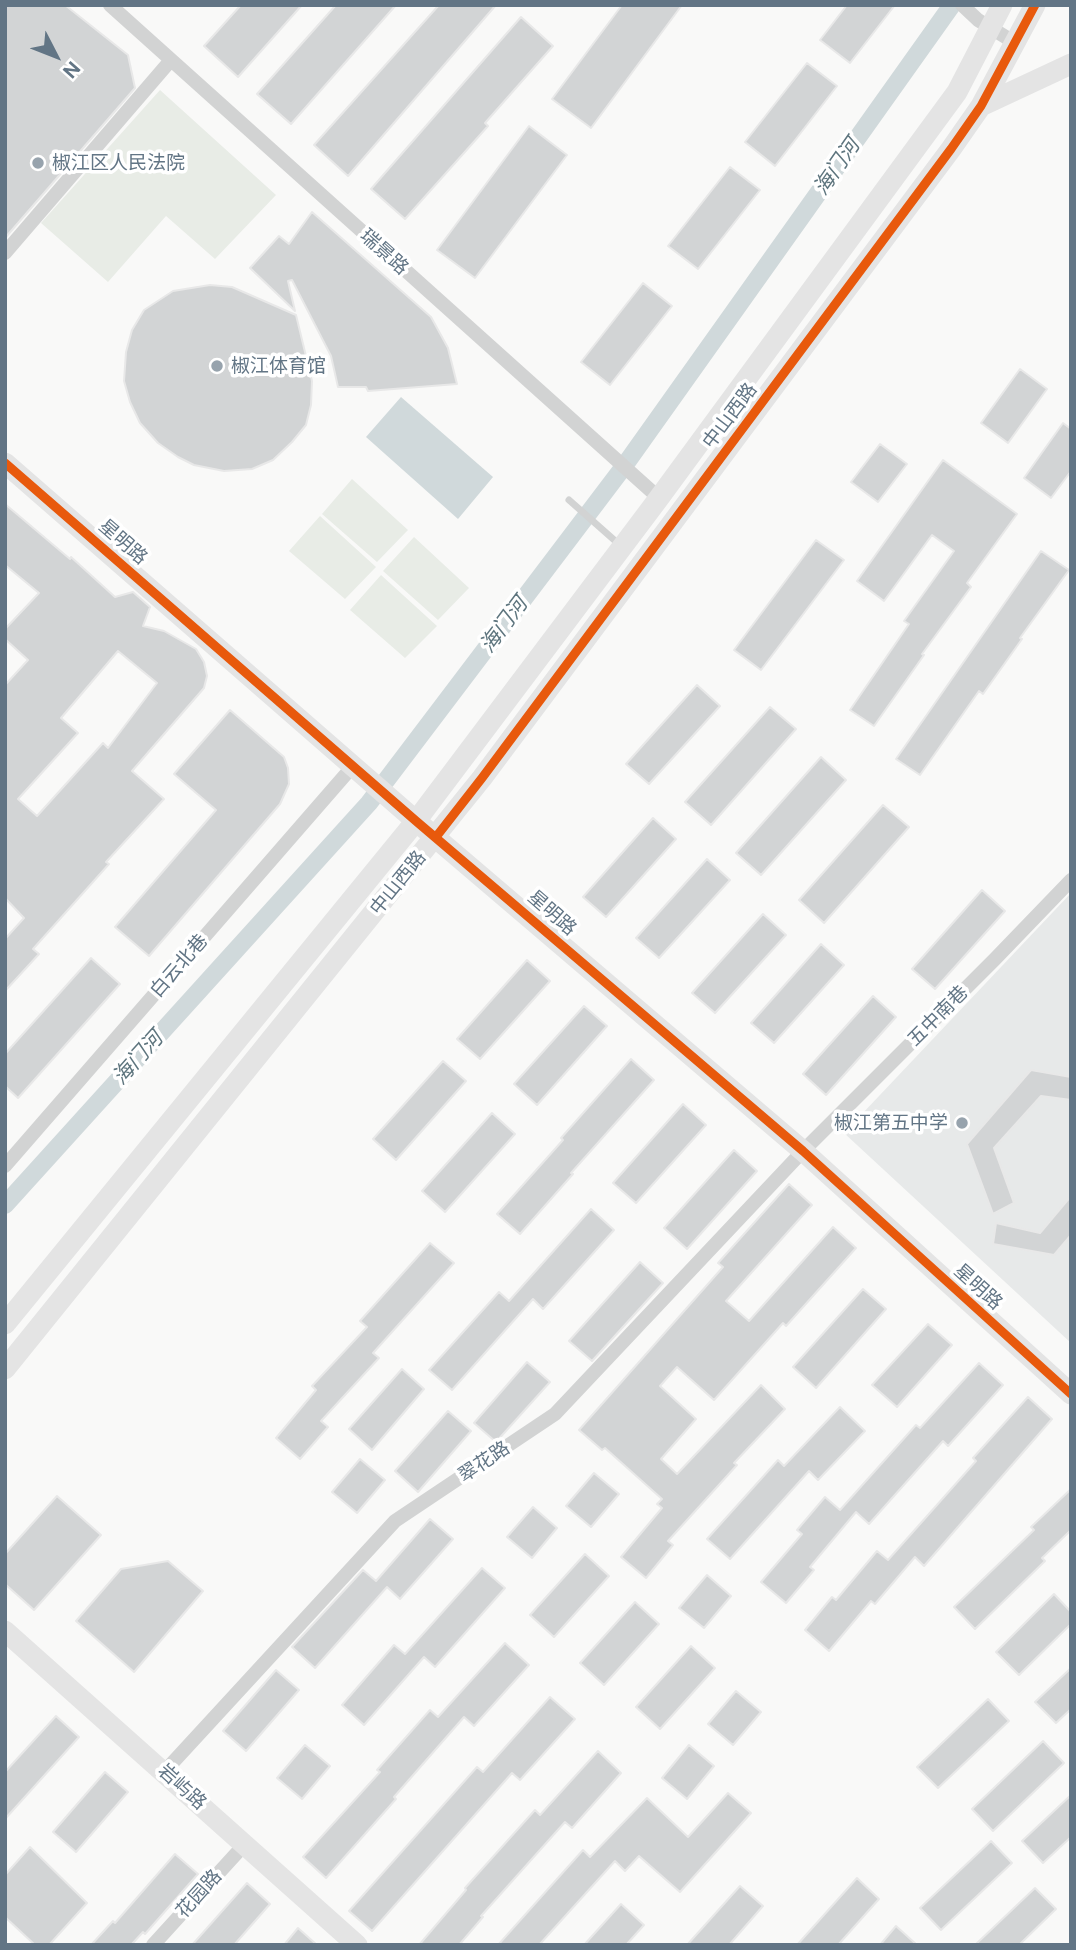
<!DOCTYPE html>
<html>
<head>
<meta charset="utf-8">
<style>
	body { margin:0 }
	#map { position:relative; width:1076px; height:1950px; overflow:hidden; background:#f9f9f8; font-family:"Public Sans",sans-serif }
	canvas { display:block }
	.frame { position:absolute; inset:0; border:7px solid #627585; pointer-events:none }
	.north { position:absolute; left:21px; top:21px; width:70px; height:70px; -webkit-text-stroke:5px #fff; paint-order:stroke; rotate:132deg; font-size:19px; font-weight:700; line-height:28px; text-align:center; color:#627585 }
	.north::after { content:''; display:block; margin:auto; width:24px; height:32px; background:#627585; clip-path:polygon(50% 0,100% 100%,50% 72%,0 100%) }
</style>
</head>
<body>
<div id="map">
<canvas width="1076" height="1950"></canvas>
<div class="frame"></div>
<div class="north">N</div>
</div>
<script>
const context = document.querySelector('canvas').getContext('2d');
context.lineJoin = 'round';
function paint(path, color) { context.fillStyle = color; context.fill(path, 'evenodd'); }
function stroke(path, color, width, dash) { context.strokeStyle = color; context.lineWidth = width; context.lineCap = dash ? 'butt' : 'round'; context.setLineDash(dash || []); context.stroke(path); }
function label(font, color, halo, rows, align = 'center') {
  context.font = font + ' "Public Sans","Noto Sans SC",sans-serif'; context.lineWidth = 7; context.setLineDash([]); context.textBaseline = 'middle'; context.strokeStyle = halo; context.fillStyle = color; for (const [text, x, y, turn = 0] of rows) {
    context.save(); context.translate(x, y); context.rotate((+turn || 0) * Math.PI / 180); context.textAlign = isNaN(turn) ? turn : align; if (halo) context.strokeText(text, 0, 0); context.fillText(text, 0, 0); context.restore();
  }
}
const built = new Path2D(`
	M1071 893V1343L844 1133Z`);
const green = new Path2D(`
	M160 90 276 195 215 259 166 216 108 282 41 223Z
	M352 479 408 530 377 562 322 514Z
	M320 516 376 567 345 599 289 551Z
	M414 537 469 588 438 620 383 571Z
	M381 575 437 626 405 658 350 610Z`);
const water = new Path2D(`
	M401 397 493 477 458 519 366 437Z`);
const canal = new Path2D(`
	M5 1205 369 803 622 469 952 5`);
const building = new Path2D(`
	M5 5H65L128 55 135 88 5 238Z
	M241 5H302L238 77 204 46Z
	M336 5H396L291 124 257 94Z
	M439 5H496L348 176 314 145Z
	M622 5H682L591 128 552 99Z
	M847 5H895L850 63 820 40Z
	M521 17 553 46 485 123 488 126 405 219 371 189Z
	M807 63 837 86 775 166 745 142Z
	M529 126 567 155 475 278 437 250Z
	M730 167 760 190 698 269 668 246Z
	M312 212 431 317 448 348 457 384 368 391 366 387H338L331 356 292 280 288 281 295 311 250 268 279 236 289 244Z
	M643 283 672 306 610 385 581 362Z
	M210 285 232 287 296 315 312 381 311 405 306 425 292 442 273 460 252 469 224 471 194 465 178 457 158 443 140 423 130 402 124 381 126 352 132 330 144 310 173 291Z
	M1020 369 1047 389 1008 443 981 423Z
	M1063 423 1071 429V471L1051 498 1024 478Z
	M880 444 907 464 878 502 851 482Z
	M943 460 1017 514 967 583 971 587 922 654 924 655 874 726 850 710 909 624 904 621 954 551 932 535 884 601 857 581Z
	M5 504 70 559 71 557 115 597 133 592 150 607 143 626 164 631 196 649 204 662 207 676 204 688 132 771 164 799 106 862 109 864 33 949 39 954 5 991V939L24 918 5 898V685L28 660 5 639V629L39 593 5 565ZM118 651 157 683 108 748 103 743 37 816 18 799 78 733 61 718Z
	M816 540 844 560 761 670 734 650Z
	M1041 551 1069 570 1020 638 1022 639 983 694 979 691 920 775 896 759Z
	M697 685 720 706 649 784 626 764Z
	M770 707 796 729 711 825 685 802Z
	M230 710 284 757 288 768 289 784 280 804 149 956 115 927 216 810 174 774Z
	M821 757 846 780 761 875 736 853Z
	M883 805 909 827 824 923 799 900Z
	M653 818 676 839 606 917 583 897Z
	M707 859 730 880 659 958 636 938Z
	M982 890 1005 911 935 989 912 969Z
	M763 914 786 935 715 1013 692 993Z
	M821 944 844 965 774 1043 751 1023Z
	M91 958 120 984 18 1098 5 1086V1054Z
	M527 960 550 981 480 1059 457 1039Z
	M873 996 896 1017 826 1095 803 1074Z
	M584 1006 607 1026 537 1105 514 1084Z
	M631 1059 654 1080 571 1173 573 1174 520 1234 497 1214 563 1140 561 1138Z
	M443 1061 466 1081 396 1160 373 1139Z
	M1031 1070 1071 1077V1100L1041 1096 994 1148 1014 1203 993 1214 967 1144Z
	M683 1104 706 1125 636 1203 613 1183Z
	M492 1113 515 1134 445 1212 422 1191Z
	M734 1150 757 1171 687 1249 664 1228Z
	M789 1184 812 1205 726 1301 749 1321 833 1227 856 1248 786 1326 783 1323 714 1400 677 1367 660 1386 696 1419 661 1459 677 1474 761 1385 785 1409 734 1463 737 1465 668 1541 673 1545 646 1578 621 1557 662 1508 657 1504 662 1499 605 1448 602 1450 579 1430 723 1267 718 1263Z
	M1071 1196V1235L1054 1255 993 1244 996 1223 1040 1233Z
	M591 1209 614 1230 543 1309 533 1299 452 1390 429 1370 499 1292 509 1301Z
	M430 1243 454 1263 373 1353 379 1358 321 1421 328 1427 300 1459 276 1438 316 1390 312 1386 367 1327 360 1321Z
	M640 1262 663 1283 592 1361 569 1341Z
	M863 1289 886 1309 816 1388 793 1367Z
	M928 1324 952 1345 897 1407 872 1385Z
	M527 1362 550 1382 496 1442 474 1423Z
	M979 1363 1003 1385 948 1446 943 1441 869 1524 856 1512 810 1567 814 1570 786 1603 761 1582 802 1534 797 1530 825 1497 840 1510 916 1425 920 1428Z
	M402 1369 424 1389 372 1450 349 1429Z
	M1028 1397 1052 1419 924 1566 915 1557 875 1604 871 1601 829 1651 805 1630 832 1597 836 1600 877 1551 888 1560 976 1461 973 1458Z
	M840 1407 865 1431 818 1480 809 1471 730 1559 707 1539 778 1460 784 1466Z
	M448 1411 471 1431 418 1492 395 1471Z
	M360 1459 385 1480 357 1513 332 1492Z
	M594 1473 619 1494 591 1527 566 1506Z
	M1071 1489V1530L1042 1558 1045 1561 975 1629 954 1607 1034 1530 1031 1527Z
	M57 1496 101 1535 34 1610 5 1584V1554Z
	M533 1507 557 1528 532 1558 507 1537Z
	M430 1519 453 1539 400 1599 387 1587 315 1668 292 1647 363 1570 376 1581Z
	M585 1554 609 1576 554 1637 530 1615Z
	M168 1561 203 1591 134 1672 76 1621 121 1569Z
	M482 1568 505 1588 435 1667 424 1657 364 1725 342 1705 394 1645 405 1654Z
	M707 1575 731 1596 704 1628 679 1608Z
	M1054 1594 1071 1612V1624L1019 1675 996 1652Z
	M635 1602 659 1624 604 1685 580 1663Z
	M505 1643 529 1665 474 1726 464 1717 394 1797 396 1799 326 1878 303 1857 380 1772 377 1770 430 1710 438 1717Z
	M691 1646 715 1668 660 1729 636 1707Z
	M1071 1668V1709L1056 1723 1035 1702Z
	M276 1670 299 1690 246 1751 223 1731Z
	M736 1691 761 1712 733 1745 708 1724Z
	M550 1697 575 1719 520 1780 512 1773 372 1931 349 1911 477 1767 483 1772Z
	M988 1699 1009 1721 938 1788 917 1767Z
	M56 1716 79 1737 5 1819V1772Z
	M1043 1741 1064 1763 993 1831 972 1809Z
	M305 1745 330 1766 302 1799 277 1778Z
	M689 1745 714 1766 687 1799 662 1778Z
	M598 1751 621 1773 572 1828 565 1822 481 1916 483 1917 459 1945H419L466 1890 465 1888 535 1810 540 1815Z
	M105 1772 128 1792 76 1852 53 1832Z
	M728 1793 751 1813 680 1892 639 1856 625 1871 615 1861 539 1945H498L583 1850 590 1857 647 1798 688 1837Z
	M1071 1795V1837L1043 1863 1022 1841Z
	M991 1841 1012 1863 941 1930 920 1908Z
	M30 1847 87 1903 49 1945H35L5 1917V1875Z
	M175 1854 198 1874 145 1934 143 1932 131 1945H91L113 1921 115 1923Z
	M857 1878 879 1899 838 1945H797Z
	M247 1883 270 1904 234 1945H192Z
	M740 1886 763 1906 729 1945H687Z
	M1035 1888 1056 1909 1019 1945H975Z
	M621 1904 644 1925 626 1945H584Z
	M896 1926 917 1945H880Z
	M298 1928 317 1945H284Z`);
const lane = new Path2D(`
	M569 500 621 546`);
const street = new Path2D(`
	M110 5 659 498
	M962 5 978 20 1017 44
	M5 253 171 60
	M5 1166 353 766
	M164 1772 395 1521 555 1414 803 1151 995 959 1071 880
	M153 1945 245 1844`);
const secondary = new Path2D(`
	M981 106 1071 64
	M5 463 416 821 803 1151 1071 1394
	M5 1324 416 821 659 498 957 92 1002 5
	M5 1369 482 778 951 149 981 106 1035 5
	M5 1631 357 1945`);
const cycleway = new Path2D(`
	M5 463 416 821 803 1151 1071 1394
	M436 837 482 778 951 149 981 106 1035 5`);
const markers = [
	[38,163,7,"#97a3ad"],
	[217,366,7,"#97a3ad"],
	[962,1123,7,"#97a3ad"]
];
const poiNames = [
	["椒江区人民法院",52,163],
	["椒江体育馆",231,366],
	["椒江第五中学",948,1123,"right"]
];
const streetNames = [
	["瑞景路",384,252,42],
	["中山西路",730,416,-53],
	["星明路",123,542,41],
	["中山西路",398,883,-51],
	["星明路",552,913,41],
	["白云北巷",179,966,-49],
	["五中南巷",938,1016,-45],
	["星明路",978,1287,42],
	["翠花路",484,1462,-34],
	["岩屿路",182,1787,42],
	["花园路",199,1894,-48]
];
const waterNames = [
	["海门河",837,167,-55],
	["海门河",504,625,-53],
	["海门河",138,1058,-48]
];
paint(built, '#e7e9e9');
paint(green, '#e8ece6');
paint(water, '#d0d9db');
stroke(canal, '#d0d9db', 18);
paint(building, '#d2d4d5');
stroke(building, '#e8e8e8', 2);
stroke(lane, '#d2d3d3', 7);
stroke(street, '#d2d3d3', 14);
stroke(secondary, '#e4e4e4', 21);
stroke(cycleway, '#e8590c', 9);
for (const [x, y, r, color] of markers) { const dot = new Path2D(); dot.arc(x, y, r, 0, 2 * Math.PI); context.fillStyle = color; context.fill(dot); stroke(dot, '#fff', 2.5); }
label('19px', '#627585', '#fff', poiNames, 'left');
label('19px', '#627585', '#fff', streetNames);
label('italic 21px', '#5e757e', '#fff', waterNames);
</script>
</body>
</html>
